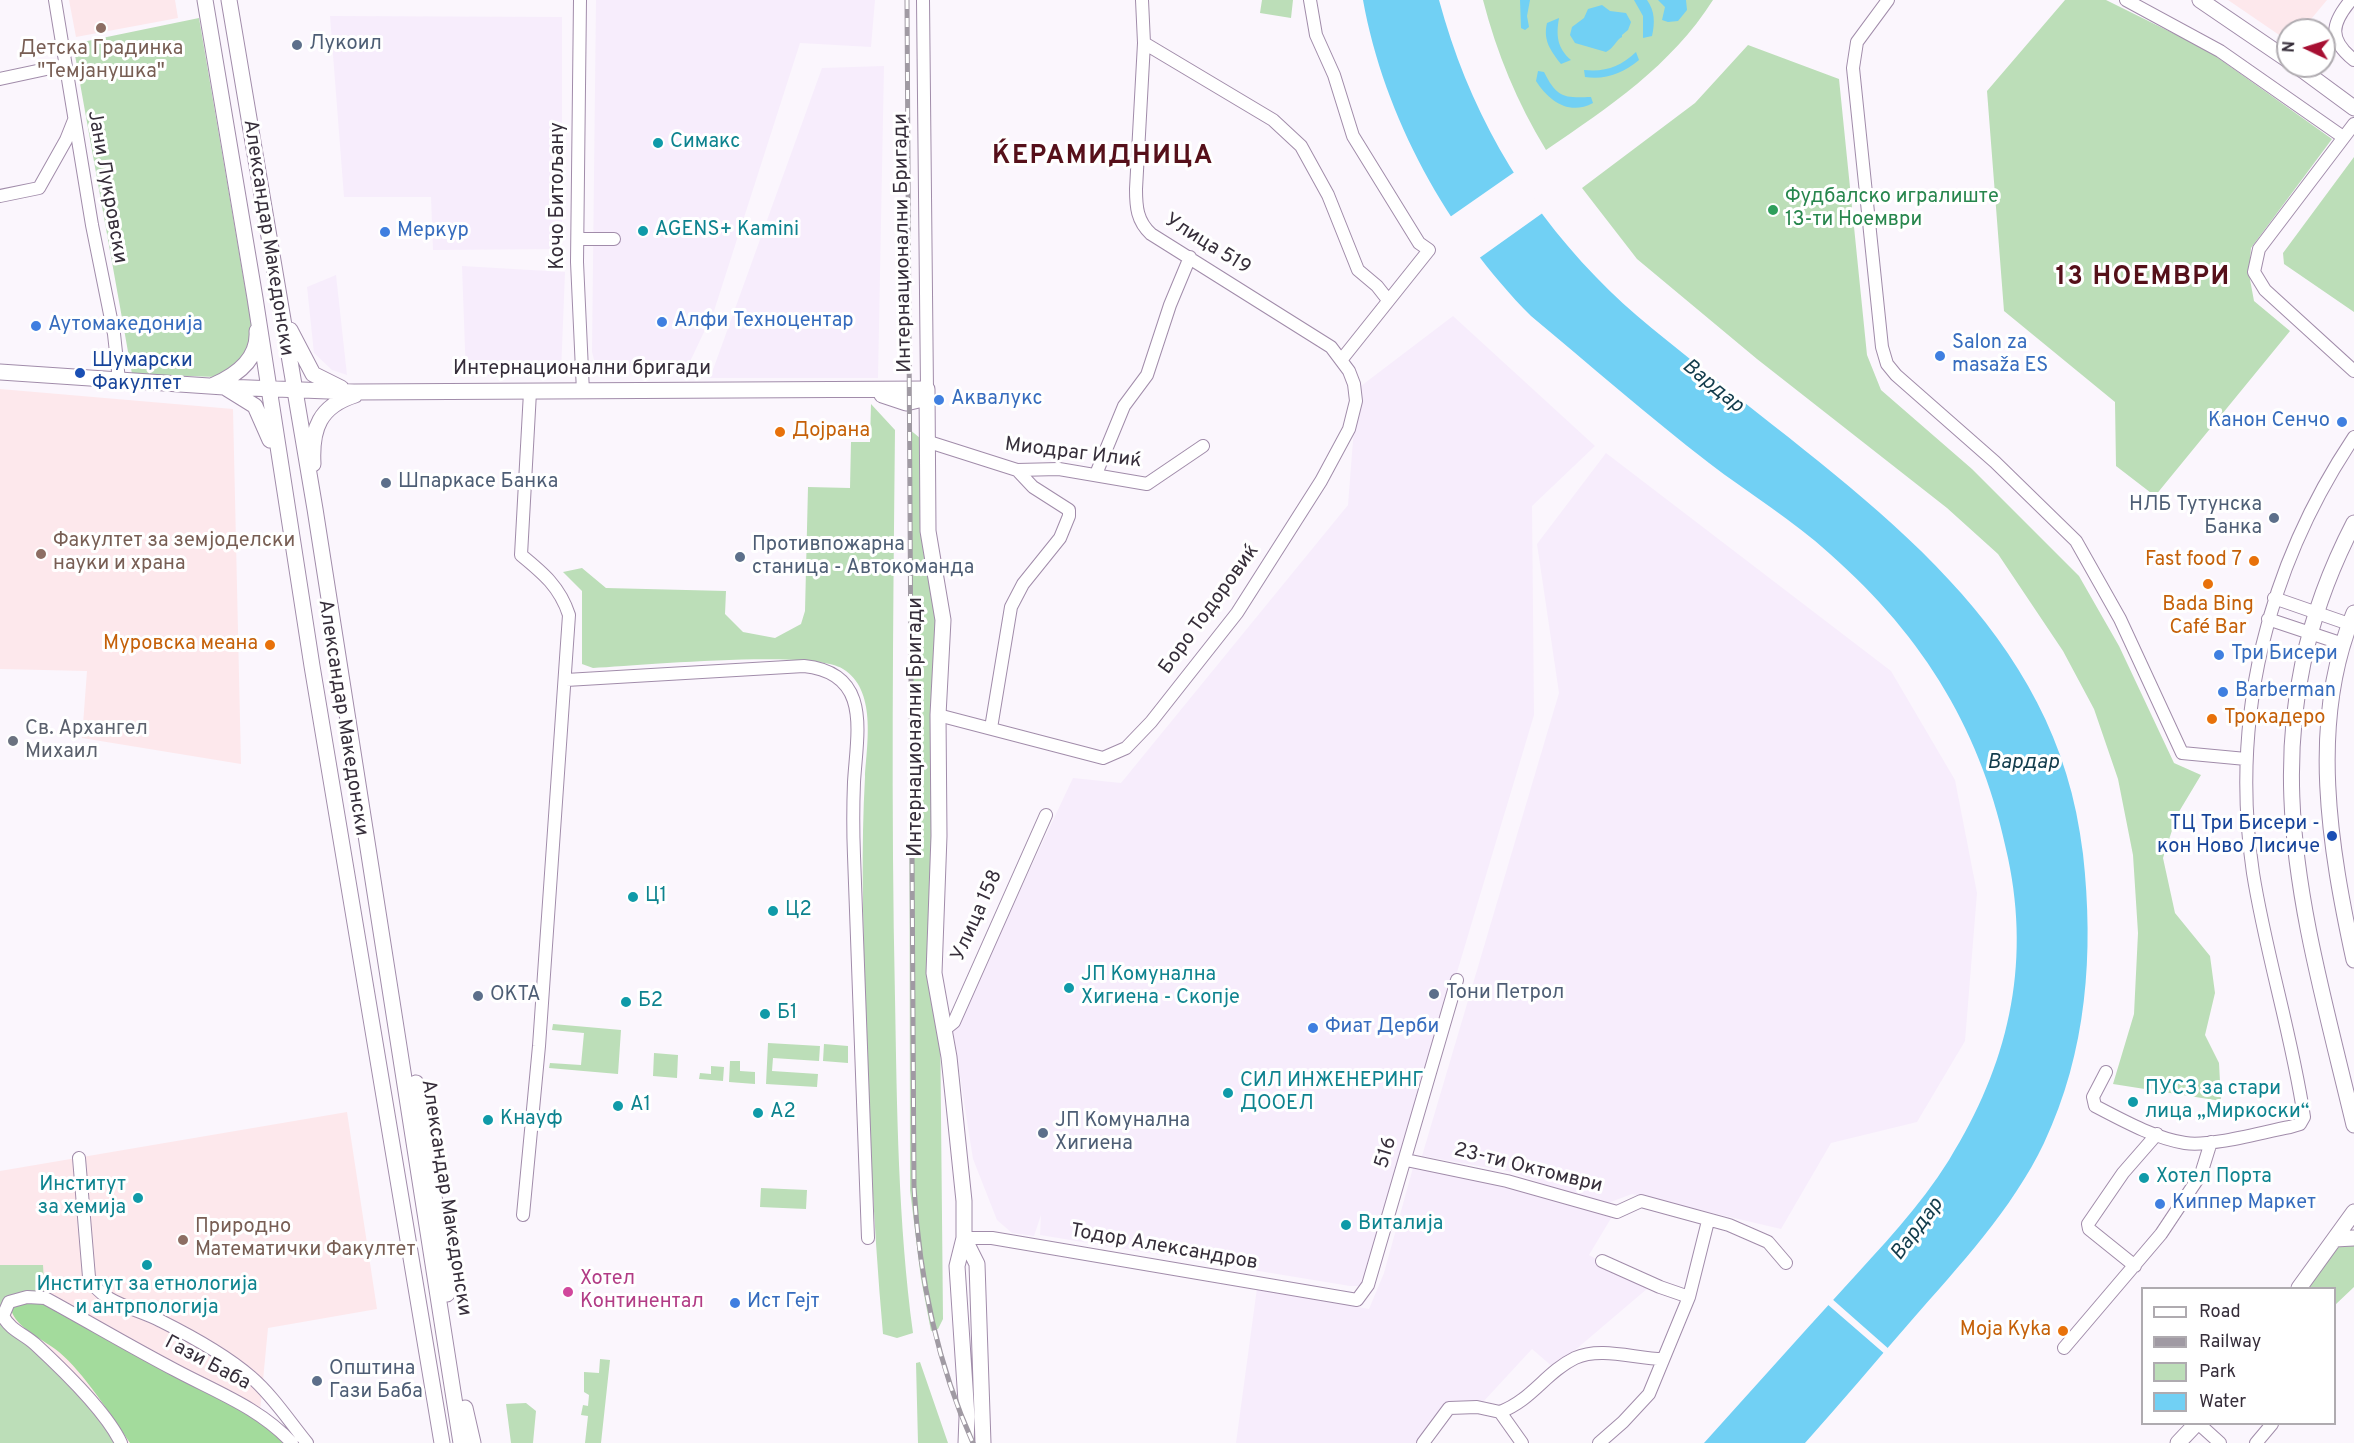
<!DOCTYPE html>
<html>
<head>
<meta charset="utf-8">
<style>
	body { margin:0 }
	#map { position:relative; width:2354px; height:1443px; overflow:hidden; background:#fbf6fd; font-family:Overpass,sans-serif }
	canvas { display:block }
	.legend { position:absolute; left:2141px; top:1287px; width:195px; height:138px; box-sizing:border-box; background:#fff; border:2px solid #afabb0; margin:0; padding:8px 10px; list-style:none; font-size:18px; color:#362e3a }
	.legend li { display:flex; align-items:center; gap:12px; height:30px }
	.legend b { width:30px; border:2px solid #afabb0 }
	.north { position:absolute; left:2276px; top:18px; width:60px; height:60px; box-sizing:border-box; background:#fff; border:2px solid #afabb0; border-radius:50%; rotate:274deg; font-size:16px; font-weight:700; line-height:24px; text-align:center; color:#362e3a }
	.north::after { content:''; display:block; margin:auto; width:21px; height:27px; background:#a70f32; clip-path:polygon(50% 0,100% 100%,50% 72%,0 100%) }
</style>
</head>
<body>
<div id="map">
<canvas width="2354" height="1443"></canvas>
<ul class="legend">
<li><b style="height:8px;background:#fff"></b>Road</li>
<li><b style="height:8px;background:#a09aa3"></b>Railway</li>
<li><b style="height:16px;background:#bcdeb8"></b>Park</li>
<li><b style="height:16px;background:#71d0f4"></b>Water</li>
</ul>
<div class="north">N</div>
</div>
<script>
const context = document.querySelector('canvas').getContext('2d');
context.lineJoin = 'round';
function paint(path, color) { context.fillStyle = color; context.fill(path, 'evenodd'); }
function stroke(path, color, width, dash) { context.strokeStyle = color; context.lineWidth = width; context.lineCap = dash ? 'butt' : 'round'; context.setLineDash(dash || []); context.stroke(path); }
function label(font, color, halo, rows, align = 'center') {
  context.font = font + ' Overpass,sans-serif'; context.lineWidth = 6; context.setLineDash([]); context.textBaseline = 'middle'; context.strokeStyle = halo; context.fillStyle = color; for (const [text, x, y, turn = 0] of rows) {
    context.save(); context.translate(x, y); context.rotate((+turn || 0) * Math.PI / 180); context.textAlign = isNaN(turn) ? turn : align; if (halo) context.strokeText(text, 0, 0); context.fillText(text, 0, 0); context.restore();
  }
}
const built = new Path2D(`
	M596 0H875L871 47 800 43 714 311 685 372 597 371 592 352Z
	M330 16 562 17V249L433 250 431 197H344Z
	M884 66 878 378H710L822 68Z
	M462 266 565 272 561 373 466 377Z
	M336 275 347 375 332 370 314 353 307 287Z
	M1453 316 1595 446 1532 506 1534 715 1363 1286H1350L1040 1235 1041 1215 1034 1236 1012 1233 997 1220 973 1159 953 1032 1073 778 1121 783 1348 505 1357 389Z
	M1606 453 1891 671 1955 780 1977 893 1965 1041 1917 1122 1831 1143 1781 1229 1632 1194 1600 1206 1512 1172 1422 1156 1559 693 1537 544Z
	M1414 1164 1505 1183 1613 1215 1589 1255 1648 1288 1554 1368 1532 1349 1483 1402 1448 1401 1417 1443H1236L1257 1288 1369 1309 1384 1273Z`);
const education = new Path2D(`
	M69 0H175L178 18 76 37Z
	M2228 0H2327L2302 30H2288V41Z
	M0 389 233 409 241 764 82 738 87 671 0 669Z
	M347 1112 377 1309 268 1328 257 1443H0V1171Z`);
const green = new Path2D(`
	M1262 0H1293L1291 18 1260 13Z
	M1483 0H1713C1671 66 1609 107 1546 150 1517 102 1497 54 1483 0Z
	M2065 0H2106L2207 50 2332 139 2251 248 2249 274 2254 301 2290 331 2155 496 2116 466 2115 402 2004 311 1987 91Z
	M199 18 253 334 241 364 216 377 132 374 73 44Z
	M1748 45 1839 79 1867 355 1881 390 1972 469 2079 576 2119 646 2174 763 2201 775 2177 815 2163 858 2175 913 2210 956 2215 993 2205 1035 2219 1063 2221 1101 2113 1084 2134 1014 2138 933 2133 855 2118 779 2094 709 2063 651 1998 554 1947 508 1757 359 1637 259 1582 188 1695 103Z
	M2354 157V312L2284 264 2283 253Z
	M871 404 895 430C893 620 891 809 895 998 897 1110 898 1222 913 1333L897 1338 883 1334C873 1220 868 1105 865 991 863 919 861 848 865 777 867 743 877 690 843 669 811 649 640 666 593 668L582 664V591L563 572 582 568 606 588 726 591 725 614 743 632 775 638 801 624 805 611 808 487 850 488 851 442H870Z
	M909 429 926 443 936 605 943 1319 938 1329 931 1331 921 1279 910 1190Z
	M553 1024 621 1030 618 1074 549 1068 550 1063 581 1065 584 1033 552 1030Z
	M768 1043 820 1046 819 1061 773 1058 772 1071 818 1074 817 1087 766 1084Z
	M824 1044 848 1046V1063L823 1061Z
	M654 1053 678 1055 677 1078 653 1076Z
	M730 1061H740V1071L755 1072V1084L729 1082Z
	M711 1066 724 1067 723 1081 699 1079 700 1073 711 1074Z
	M761 1188 807 1190 806 1209 760 1207Z
	M2335 1239 2354 1246V1287L2335 1305 2334 1288H2306Z
	M0 1265H43L45 1298 36 1296 4 1316 28 1337 121 1443H0Z
	M600 1359 610 1360 601 1443H585L588 1416 581 1415 583 1405 588 1406 589 1395 584 1392V1372L599 1373Z
	M920 1362 948 1443H918L916 1363Z
	M526 1403 536 1411 533 1443H511L506 1404Z`);
const forest = new Path2D(`
	M42 1302 245 1410 286 1443H130C111 1415 84 1373 59 1352 45 1340 15 1328 11 1309L15 1304Z`);
const water = new Path2D(`
	M1363 0H1439C1468 107 1519 197 1596 277 1630 313 1672 344 1711 376 1874 507 2058 628 2083 854 2094 953 2087 1052 2044 1143 2012 1210 1959 1266 1911 1321 1875 1362 1841 1403 1805 1443H1704C1751 1391 1797 1339 1844 1288 1881 1247 1920 1207 1949 1160 2008 1065 2031 967 2008 858 1983 733 1925 638 1830 554 1793 520 1748 493 1709 463 1648 416 1590 365 1531 316 1448 232 1384 117 1363 0Z
	M1520 0H1530L1527 16 1529 27 1525 30 1521 28Z
	M1634 0H1647C1655 11 1655 23 1652 36L1643 38V16Z
	M1658 0H1686L1687 10 1678 21 1668 22 1662 20 1665 7Z
	M1602 5 1610 11 1626 13 1631 22 1628 30 1622 35V37C1616 40 1614 48 1606 52L1575 43 1570 35 1572 27 1584 18 1588 9Z
	M1559 18C1556 35 1557 48 1571 60L1561 64C1550 50 1543 40 1547 23Z
	M1636 52 1639 60C1623 73 1606 80 1585 77L1584 70C1606 72 1620 67 1636 52Z
	M1538 71 1544 72C1557 98 1564 98 1591 97L1593 103C1569 116 1549 101 1536 81Z`);
const pier = new Path2D(`
	M1516 171 1544 212 1478 259 1450 217Z
	M1831 1298 1890 1350 1886 1355 1826 1303Z`);
const minor = new Path2D(`
	M55 0 92 225 114 334 119 380
	M580 0 577 262 583 392
	M923 0 927 389
	M1310 0 1316 35 1334 75 1353 136 1419 243 1429 250 1342 359
	M1888 0 1857 42 1853 68 1882 347 1887 364 1896 375 1995 462 2076 541 2120 619 2182 753 2246 759
	M2126 0 2220 51 2343 137
	M2351 0C2331 24 2328 39 2354 60
	M1144 43 1273 120 1301 146 1328 195 1358 270 1377 286 1388 300
	M0 79 65 65
	M2354 124 2259 249 2254 272 2265 290 2354 371
	M0 196 39 188 66 140 74 120
	M578 239H614
	M929 442 1017 470 1059 469 1147 484 1203 446
	M1096 474 1124 406 1147 375 1170 305 1190 257
	M2274 598 2349 624
	M2268 619 2343 644
	M566 680 804 666C872 673 857 732 854 782 853 807 853 831 854 856L868 1238
	M938 715 1103 758 1126 748 1151 722 1237 613 1321 481 1349 429 1356 401 1354 384 1349 371 1331 347 1151 234C1137 221 1136 207 1136 189L1144 43 1142 0
	M991 728 1011 607 1023 584 1060 538 1069 516V510L1033 487 1017 470
	M944 1030 954 1022 1046 815
	M2106 1072 2093 1097 2095 1106C2122 1120 2154 1138 2185 1143 2211 1147 2262 1132 2290 1127L2300 1124 2304 1117C2292 1035 2266 955 2253 873 2230 718 2267 567 2354 437
	M79 1158 89 1277C101 1304 137 1308 161 1321 189 1335 227 1356 251 1377 273 1396 289 1421 307 1443
	M1406 1160 1507 1181 1617 1212 1641 1201 1729 1225 1768 1242 1786 1263
	M523 1215 539 1046 569 615C560 587 543 573 521 555L530 392
	M964 1238H992L1357 1300 1368 1285 1457 980
	M1602 1261 1660 1287 1689 1297
	M2135 1266 2089 1229 2088 1224 2123 1173 2157 1134
	M2064 1348 2161 1234 2201 1174 2211 1142
	M1500 1412C1532 1400 1546 1372 1575 1358 1601 1346 1636 1359 1663 1359
	M1500 1412 1522 1443
	M2199 1424 2220 1443
	M121 1443C106 1411 61 1368 35 1344 24 1334 10 1330 3 1316L9 1302 27 1297 45 1298C89 1322 131 1347 175 1370 216 1392 260 1408 292 1443
	M1423 1443 1449 1408 1477 1407 1500 1412
	M1599 1443 1623 1422 1649 1394 1689 1297 1708 1221
	M2256 1443 2272 1424`);
const tertiary = new Path2D(`
	M205 0 255 298 312 666 442 1443
	M229 0 315 509 461 1443
	M2200 0 2288 60
	M2297 66 2354 108
	M290 330 313 374 341 388
	M0 372 224 387 354 392 927 389 928 531 943 620 938 715 939 836 934 973 949 1057 964 1201V1238L957 1266 967 1417 966 1443
	M214 385C237 375 259 359 257 331
	M226 388 255 406 270 440
	M882 395 906 403 927 398
	M313 464C311 428 320 406 355 395
	M2354 523C2244 736 2302 908 2354 1125
	M2354 613C2308 722 2330 849 2354 960
	M416 1083 445 1265 447 1294
	M964 1238 977 1264 983 1443
	M2335 1239 2354 1238
	M2299 1288 2354 1212
	M465 1408 473 1443
	M2178 1443 2196 1424`);
const rail = new Path2D(`
	M907 0 914 1187C919 1277 936 1361 973 1443`);
const markers = [
	[101,28,6,"#8d6e63"],
	[297,45,6,"#5c6f8a"],
	[658,143,6,"#0f9aa8"],
	[1773,210,6,"#2e9e5b"],
	[643,231,6,"#0f9aa8"],
	[385,232,6,"#3f7fe0"],
	[662,322,6,"#3f7fe0"],
	[36,326,6,"#3f7fe0"],
	[1940,356,6,"#3f7fe0"],
	[80,373,6,"#1a4fb4"],
	[939,400,6,"#3f7fe0"],
	[2342,422,6,"#3f7fe0"],
	[780,432,6,"#e8710a"],
	[386,483,6,"#5c6f8a"],
	[2274,518,6,"#5c6f8a"],
	[41,554,6,"#8d6e63"],
	[740,557,6,"#5c6f8a"],
	[2254,561,6,"#e8710a"],
	[2208,584,6,"#e8710a"],
	[270,645,6,"#e8710a"],
	[2219,655,6,"#3f7fe0"],
	[2223,692,6,"#3f7fe0"],
	[2212,719,6,"#e8710a"],
	[13,741,6,"#6b7280"],
	[2332,836,6,"#1a4fb4"],
	[633,897,6,"#0f9aa8"],
	[773,911,6,"#0f9aa8"],
	[1069,988,6,"#0f9aa8"],
	[1434,994,6,"#5c6f8a"],
	[478,996,6,"#5c6f8a"],
	[626,1002,6,"#0f9aa8"],
	[765,1014,6,"#0f9aa8"],
	[1313,1028,6,"#3f7fe0"],
	[1228,1093,6,"#0f9aa8"],
	[2133,1102,6,"#0f9aa8"],
	[618,1106,6,"#0f9aa8"],
	[758,1113,6,"#0f9aa8"],
	[488,1120,6,"#0f9aa8"],
	[1043,1133,6,"#5c6f8a"],
	[2144,1178,6,"#0f9aa8"],
	[138,1198,6,"#0f9aa8"],
	[2160,1204,6,"#3f7fe0"],
	[1346,1225,6,"#0f9aa8"],
	[183,1240,6,"#8d6e63"],
	[147,1265,6,"#0f9aa8"],
	[568,1292,6,"#d1479c"],
	[735,1303,6,"#3f7fe0"],
	[2063,1331,6,"#e8710a"],
	[317,1381,6,"#5c6f8a"]
];
const serviceNames = [
	["Лукоил",309,45],
	["Шпаркасе Банка",398,483],
	["НЛБ Тутунска",2262,506,"right"],
	["Банка",2262,529,"right"],
	["Противпожарна",752,546],
	["станица - Автокоманда",752,569],
	["Тони Петрол",1446,994],
	["ОКТА",490,996],
	["ЈП Комунална",1055,1122],
	["Хигиена",1055,1145],
	["Општина",329,1370],
	["Гази Баба",329,1393]
];
const educationNames = [
	["Детска Градинка",101,50,"center"],
	["\"Темјанушка\"",101,73,"center"],
	["Факултет за земјоделски",53,542],
	["науки и храна",53,565],
	["Природно",195,1228],
	["Математички Факултет",195,1251]
];
const cultureNames = [
	["Симакс",670,143],
	["AGENS+ Kamini",655,231],
	["Ц1",645,897],
	["Ц2",785,911],
	["ЈП Комунална",1081,976],
	["Хигиена - Скопје",1081,999],
	["Б2",638,1002],
	["Б1",777,1014],
	["СИЛ ИНЖЕНЕРИНГ",1240,1082],
	["ДООЕЛ",1240,1105],
	["ПУСЗ за стари",2145,1090],
	["лица „Миркоски“",2145,1113],
	["А1",630,1106],
	["А2",770,1113],
	["Кнауф",500,1120],
	["Хотел Порта",2156,1178],
	["Институт",126,1186,"right"],
	["за хемија",126,1209,"right"],
	["Виталија",1358,1225],
	["Институт за етнологија",147,1286,"center"],
	["и антрпологија",147,1309,"center"]
];
const streetNames = [
	["Јани Лукровски",106,187,80],
	["Кочо Битољану",559,196,-90],
	["Александар Македонски",267,238,81],
	["Интернационални Бригади",904,243,-91],
	["Улица 519",1207,245,32],
	["Интернационални бригади",582,370],
	["Миодраг Илиќ",1073,454,7],
	["Боро Тодоровиќ",1210,610,-54],
	["Александар Македонски",342,718,81],
	["Интернационални Бригади",917,727,-90],
	["Улица 158",978,916,-66],
	["516",1387,1153,-73],
	["23-ти Октомври",1528,1169,14],
	["Александар Македонски",445,1198,81],
	["Тодор Александров",1164,1248,10],
	["Гази Баба",207,1364,28]
];
const leisureNames = [
	["Фудбалско игралиште",1785,198],
	["13-ти Ноември",1785,221]
];
const shopNames = [
	["Меркур",397,232],
	["Алфи Техноцентар",674,322],
	["Аутомакедонија",48,326],
	["Salon za",1952,344],
	["masaža ES",1952,367],
	["Аквалукс",951,400],
	["Канон Сенчо",2330,422,"right"],
	["Три Бисери",2231,655],
	["Barberman",2235,692],
	["Фиат Дерби",1325,1028],
	["Киппер Маркет",2172,1204],
	["Ист Гејт",747,1303]
];
const transitNames = [
	["Шумарски",92,362],
	["Факултет",92,385],
	["ТЦ Три Бисери -",2320,825,"right"],
	["кон Ново Лисиче",2320,848,"right"]
];
const foodNames = [
	["Дојрана",792,432,"left"],
	["Fast food 7",2242,561],
	["Bada Bing",2208,606,"center"],
	["Café Bar",2208,629,"center"],
	["Муровска меана",258,645],
	["Трокадеро",2224,719,"left"],
	["Moja Kyka",2051,1331]
];
const worshipNames = [
	["Св. Архангел",25,730],
	["Михаил",25,753]
];
const hotelNames = [
	["Хотел",580,1280],
	["Континентал",580,1303]
];
const waterNames = [
	["Вардар",1712,387,39],
	["Вардар",2023,764],
	["Вардар",1918,1230,-53]
];
const districtNames = [
	["ЌЕРАМИДНИЦА",1103,158],
	["13 НОЕМВРИ",2143,279]
];
paint(built, '#f7edfc');
paint(education, '#fde8ec');
paint(green, '#bcdeb8');
paint(forest, '#a3db9c');
paint(water, '#71d0f4');
paint(pier, '#fbf6fd');
stroke(minor, '#a18caa', 14);
stroke(tertiary, '#a18caa', 17);
stroke(minor, '#fff', 12);
stroke(tertiary, '#fff', 15);
stroke(rail, '#a09aa3', 5);
stroke(rail, '#fff', 3, [9]);
for (const [x, y, r, color] of markers) { const dot = new Path2D(); dot.arc(x, y, r, 0, 2 * Math.PI); context.fillStyle = color; context.fill(dot); stroke(dot, '#fff', 2); }
label('20px', '#4e5e75', '#fff', serviceNames, 'left');
label('20px', '#785e54', '#fff', educationNames, 'left');
label('20px', '#0d838f', '#fff', cultureNames, 'left');
label('20px', '#362e3a', '#fff', streetNames);
label('20px', '#27864d', '#fff', leisureNames, 'left');
label('20px', '#366cbe', '#fff', shopNames, 'left');
label('20px', '#164399', '#fff', transitNames, 'left');
label('20px', '#c56008', '#fff', foodNames, 'right');
label('20px', '#5b616d', '#fff', worshipNames, 'left');
label('20px', '#b23c85', '#fff', hotelNames, 'left');
label('italic 21px', '#123c4c', '#fff', waterNames);
context.letterSpacing = '1.5px';
label('bold 26px', '#56101a', '#fff', districtNames);
context.letterSpacing = '0px';
</script>
</body>
</html>
